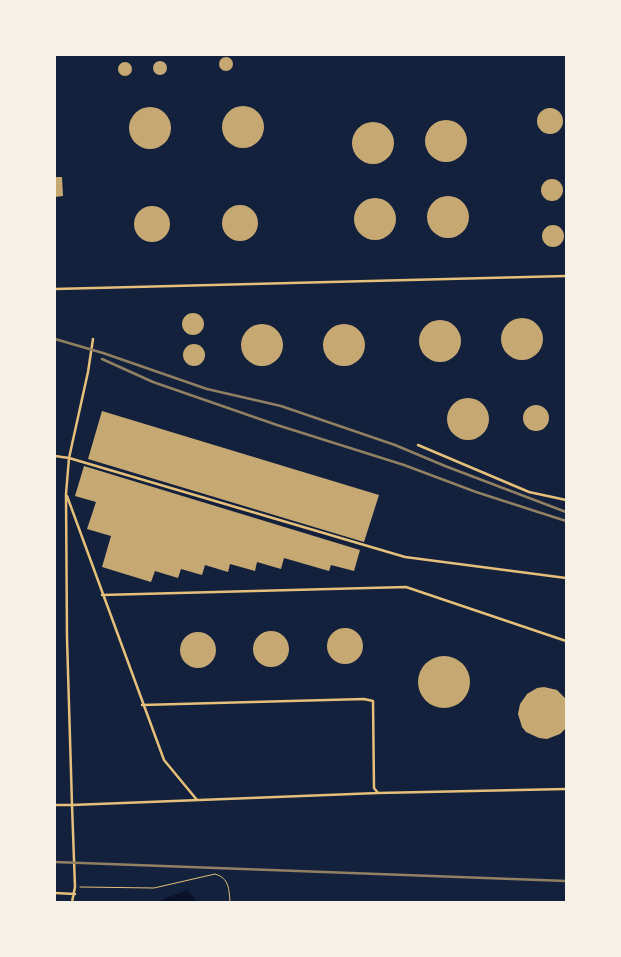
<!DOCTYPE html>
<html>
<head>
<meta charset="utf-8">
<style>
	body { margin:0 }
	#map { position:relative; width:621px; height:957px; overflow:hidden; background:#14213d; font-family:Spectral,serif }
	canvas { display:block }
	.frame { position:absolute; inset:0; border:56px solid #f6f1e7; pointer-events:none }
</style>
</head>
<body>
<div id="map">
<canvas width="621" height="957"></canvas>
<div class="frame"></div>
</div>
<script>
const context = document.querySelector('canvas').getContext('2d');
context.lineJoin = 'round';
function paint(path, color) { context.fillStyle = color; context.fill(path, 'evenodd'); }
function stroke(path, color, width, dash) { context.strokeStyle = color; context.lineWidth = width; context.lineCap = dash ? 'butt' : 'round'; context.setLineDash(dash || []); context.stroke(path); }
const water = new Path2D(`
	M186 890 194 897 197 902H159C167 895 177 896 186 890Z`);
const building = new Path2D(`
	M219 64a7 7 0 1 1 14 0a7 7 0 1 1-14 0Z
	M153 68a7 7 0 1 1 14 0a7 7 0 1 1-14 0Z
	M118 69a7 7 0 1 1 14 0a7 7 0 1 1-14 0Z
	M222 127a21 21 0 1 1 42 0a21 21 0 1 1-42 0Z
	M129 128a21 21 0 1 1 42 0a21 21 0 1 1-42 0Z
	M537 121a13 13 0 1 1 26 0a13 13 0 1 1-26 0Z
	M425 141a21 21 0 1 1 42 0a21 21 0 1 1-42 0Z
	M352 143a21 21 0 1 1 42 0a21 21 0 1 1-42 0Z
	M55 177H62L63 196 55 197Z
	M541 190a11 11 0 1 1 22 0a11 11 0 1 1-22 0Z
	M427 217a21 21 0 1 1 42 0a21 21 0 1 1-42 0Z
	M354 219a21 21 0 1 1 42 0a21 21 0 1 1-42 0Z
	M222 223a18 18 0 1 1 36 0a18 18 0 1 1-36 0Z
	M134 224a18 18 0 1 1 36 0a18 18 0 1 1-36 0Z
	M542 236a11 11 0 1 1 22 0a11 11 0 1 1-22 0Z
	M182 324a11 11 0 1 1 22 0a11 11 0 1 1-22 0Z
	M501 339a21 21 0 1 1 42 0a21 21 0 1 1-42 0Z
	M419 341a21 21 0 1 1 42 0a21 21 0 1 1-42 0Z
	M323 345a21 21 0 1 1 42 0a21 21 0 1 1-42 0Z
	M241 345a21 21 0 1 1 42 0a21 21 0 1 1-42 0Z
	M183 355a11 11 0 1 1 22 0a11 11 0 1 1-22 0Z
	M447 419a21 21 0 1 1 42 0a21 21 0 1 1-42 0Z
	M523 418a13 13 0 1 1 26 0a13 13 0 1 1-26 0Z
	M102 411 379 495 364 542 88 459Z
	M84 466 360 550 354 571 331 565 329 571 284 558 281 569 257 562 255 571 230 564 228 572 205 565 202 575 181 569 178 578 155 571 151 582 102 567 111 536 87 529 96 502 75 496Z
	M327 646a18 18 0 1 1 36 0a18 18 0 1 1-36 0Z
	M253 649a18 18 0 1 1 36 0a18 18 0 1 1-36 0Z
	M180 650a18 18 0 1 1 36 0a18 18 0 1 1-36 0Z
	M418 682a26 26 0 1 1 52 0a26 26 0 1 1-52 0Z
	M544 687 557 690 566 699V728L560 734 547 739 539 738 526 732 522 727 518 714 520 704 527 694 537 688Z`);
const path = new Path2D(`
	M80 887 154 888 215 874C229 878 229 889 230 902`);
const service = new Path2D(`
	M55 289 566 276
	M93 339 88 372 69 458 66 494 67 638 72 805 378 793 566 789
	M418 445 529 492 566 500
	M55 456 69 458 405 557 566 578
	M67 496 164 760 197 800
	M102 595 406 587 566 641
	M142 705 364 699 373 701 374 788 378 793
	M55 805H72L75 887 72 902
	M55 893 75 894`);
const rail = new Path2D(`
	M55 339 103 353 207 389 281 406 395 445 445 466 566 512
	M102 359 153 382 277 425 404 465 476 492 566 521
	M55 862 566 881`);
paint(water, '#0b132b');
paint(building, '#c6a872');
stroke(path, '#e5c07b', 1);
stroke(service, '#e5c07b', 2.5);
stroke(rail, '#918062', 2.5);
</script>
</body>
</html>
